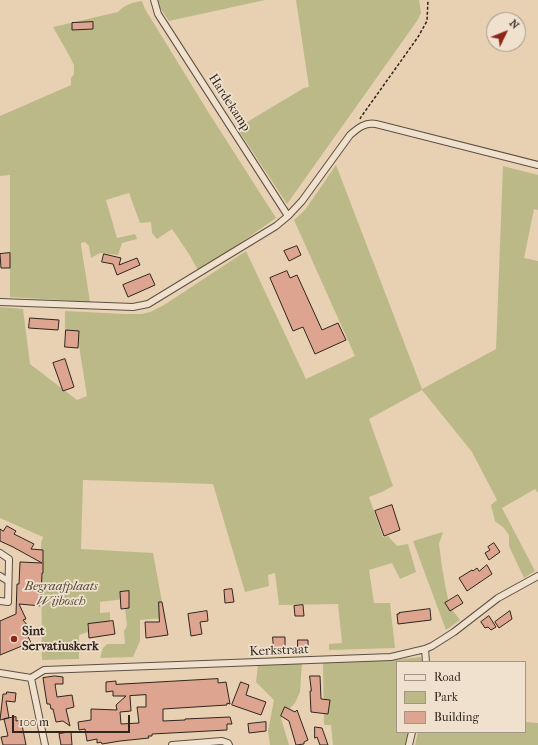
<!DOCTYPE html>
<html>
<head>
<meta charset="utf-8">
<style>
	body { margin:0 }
	#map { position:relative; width:538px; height:745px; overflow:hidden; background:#e7d1b2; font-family:"IM FELL French Canon",serif }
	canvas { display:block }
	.legend { position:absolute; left:396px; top:661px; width:130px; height:72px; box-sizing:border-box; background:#efe1cd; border:1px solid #a39687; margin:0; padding:5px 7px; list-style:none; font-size:12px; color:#30251e }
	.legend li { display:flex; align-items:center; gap:8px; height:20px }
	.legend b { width:20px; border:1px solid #a39687 }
	.north { position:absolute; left:486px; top:12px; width:40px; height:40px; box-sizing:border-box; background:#efe1cd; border:1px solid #a39687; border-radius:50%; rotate:47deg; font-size:11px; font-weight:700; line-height:16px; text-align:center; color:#30251e }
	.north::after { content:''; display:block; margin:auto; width:14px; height:18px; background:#8f2418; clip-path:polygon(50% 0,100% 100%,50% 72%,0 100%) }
	.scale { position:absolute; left:12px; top:715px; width:118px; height:18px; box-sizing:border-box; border:2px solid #30251e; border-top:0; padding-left:5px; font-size:12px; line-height:14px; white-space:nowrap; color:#30251e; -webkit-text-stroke:3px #efe1cd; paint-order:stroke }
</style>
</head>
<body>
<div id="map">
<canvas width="538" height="745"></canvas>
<ul class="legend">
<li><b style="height:5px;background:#efe1cd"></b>Road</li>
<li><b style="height:11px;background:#bcb988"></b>Park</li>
<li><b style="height:11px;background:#dda490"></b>Building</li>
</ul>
<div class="north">N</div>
<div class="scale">100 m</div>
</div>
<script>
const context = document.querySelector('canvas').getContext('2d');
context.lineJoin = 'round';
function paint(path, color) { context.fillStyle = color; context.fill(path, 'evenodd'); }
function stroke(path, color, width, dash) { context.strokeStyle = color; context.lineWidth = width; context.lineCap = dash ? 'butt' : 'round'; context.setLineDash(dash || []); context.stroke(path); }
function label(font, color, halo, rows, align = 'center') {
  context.font = font + ' "IM FELL French Canon",serif'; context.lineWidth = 3.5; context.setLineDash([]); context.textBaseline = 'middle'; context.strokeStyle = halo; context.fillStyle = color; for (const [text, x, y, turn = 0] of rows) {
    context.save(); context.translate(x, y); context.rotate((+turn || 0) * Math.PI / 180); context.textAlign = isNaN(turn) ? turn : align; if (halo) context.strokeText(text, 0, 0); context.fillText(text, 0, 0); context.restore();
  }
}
const green = new Path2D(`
	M155 0H265L169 21Z
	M296 0H419L421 13 417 21 287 204 237 128 304 88 309 87Z
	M142 1 145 9 207 110 276 218 199 272 189 254 172 229 157 239 152 233 151 222 140 223 129 193 106 200 117 238 135 234 137 239 122 243 118 255 100 253 91 258 89 246 85 242 81 243V245L90 302 10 297V175L0 176V116L71 85V78L74 74V65L70 57 53 27 118 12C124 5 133 2 142 1Z
	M336 165 422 389 496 349 503 166 538 175V210L534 209 524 258 538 261V493L535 489 502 508 535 571 524 578 509 546V535L504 528 495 521 491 505 497 500 472 452 422 390 369 419 393 486 382 492 369 497 383 537 388 536 397 546 408 544 416 572 400 579 392 563 369 570 374 603H390L395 648 329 650V644L342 643 338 604 279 605 275 573 268 575 269 586 245 592 213 484 83 480 81 549 153 553 165 618 140 620V641L133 657 100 658 103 648 107 644H125L124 631 127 626 124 599 100 602V613L110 612V621L87 626 88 632 79 635V659L42 660 41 543 43 537 0 518V307L23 309 30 364 77 400 87 396 79 346V333L67 332 65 328V311L125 314H142L150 312 164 305 246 251 306 379 355 356 294 220 305 210Z
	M443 532 439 544 442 567 446 590 450 607 460 620 446 630 413 541Z
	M421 657 422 662H397V732H408L406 745H333L331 725H324L323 663 394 660Z
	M302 663 300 692 295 703 281 718 289 745H270L268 731 274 700 256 682 258 665Z
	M525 722 538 723V745H415L418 732H525Z`);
const building = new Path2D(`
	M93 22V29L72 30V23Z
	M297 246 301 255 289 261 284 251Z
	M10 253V268H1L0 254Z
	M104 254 121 258 119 265 137 258 140 265 117 275 113 264 102 262Z
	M287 271 290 278 297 275 322 330 338 323 346 340 315 354 303 327 293 331 270 278Z
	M150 274 155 285 128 297 123 285Z
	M30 318 59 320 58 330 29 328Z
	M66 330 79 331 78 348 65 347Z
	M65 359 74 387 63 391 53 363Z
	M392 505 400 530 384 536 375 511Z
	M7 526 16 531 14 534 34 544 31 549 43 550V573H42L41 596H42V606L19 604 26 619 23 620 28 626V630L26 632 32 645 23 649 22 646 0 655V621L16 614 17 584H19L20 562 42 563 13 547 0 541V529L3 531Z
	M494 543 500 552 489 560 485 553 490 550 488 547Z
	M487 565 492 574 467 591 459 578 472 570 473 571 477 568 479 571Z
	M232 589 234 602 225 603 224 590Z
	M129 591V608L121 609 120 592Z
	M458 595 463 603 450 611 445 603Z
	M159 602H162L168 635 146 638 145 622H159Z
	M303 605 304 616H295L294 606Z
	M430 609 431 620 398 624 397 614H399V613Z
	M207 611 208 621 200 622 202 634 191 636 188 614Z
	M510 611 512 619 499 628 495 622Z
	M489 616 496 627 491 630 488 627 485 628 481 622Z
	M113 621 115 634 89 638 88 624Z
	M273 637H285V650H274Z
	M298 640H308V649H298Z
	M55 676 63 677V684H55L57 697 72 695 74 707 66 709 70 726 63 721 56 722 53 709H51L50 704H47L43 678Z
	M310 676H320L321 699 330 700 328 714 311 712 310 691H311Z
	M218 679V683L226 682 230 704 227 703V705L163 709V721L185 720V719L230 717 232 724H227V730L152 734V736H148L149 738 120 741 102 744 101 742 97 743V739L87 741 85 729 79 730 78 722 91 720V709L117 710 116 705 126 696H113V691L106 692V682L116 681V684ZM146 695V707H137L139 723 121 724 120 712 131 711 130 696Z
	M241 682 249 685 246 695 266 702 261 715 232 705Z
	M7 692 16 693 15 702 6 701 9 718 0 720 3 694H6Z
	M285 707 295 712 297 710 308 740 304 742V744L296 745 289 721 281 716Z
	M16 717V721L21 720 26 745H3L1 737 8 736 4 719Z
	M266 722V731L249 733 248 724Z
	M315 727 322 728 328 745H320L317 737 315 738Z
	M71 732 72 745H61L59 734Z`);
const path = new Path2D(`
	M360 119 361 117 418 37 427 21 428 0`);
const minor = new Path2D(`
	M154 0 158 14 288 216
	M0 302 133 307 148 304 276 226 288 216 302 201 350 135C358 128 365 122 376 124L538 165
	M0 553 9 559V561L8 602 0 601
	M0 576 8 581
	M425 649 426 662
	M0 673 31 678 44 670 391 657 425 649 432 646 454 632 498 598 538 576
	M31 678 45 745
	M172 745 222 741 228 743 229 745
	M409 745 412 732`);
const markers = [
	[14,639,4,"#8f2418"]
];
const streetNames = [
	["Hardekamp",229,103,57],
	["Kerkstraat",279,651,-2]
];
const parkNames = [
	["Begraafplaats",61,587],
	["Wijbosch",61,602]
];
const poiNames = [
	["Sint",22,632],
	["Servatiuskerk",22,647]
];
paint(green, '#bcb988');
paint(building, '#dda490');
stroke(building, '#30251e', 1);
stroke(minor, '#5e5043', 8);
stroke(path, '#30251e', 1.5, [3, 2]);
stroke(minor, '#efe1cd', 6);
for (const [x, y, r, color] of markers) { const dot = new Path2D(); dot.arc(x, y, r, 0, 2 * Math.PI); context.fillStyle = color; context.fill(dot); stroke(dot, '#efe1cd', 1.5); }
label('13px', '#30251e', '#efe1cd', streetNames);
label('italic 13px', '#534a38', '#efe1cd', parkNames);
label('bold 13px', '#30251e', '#efe1cd', poiNames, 'left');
</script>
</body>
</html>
